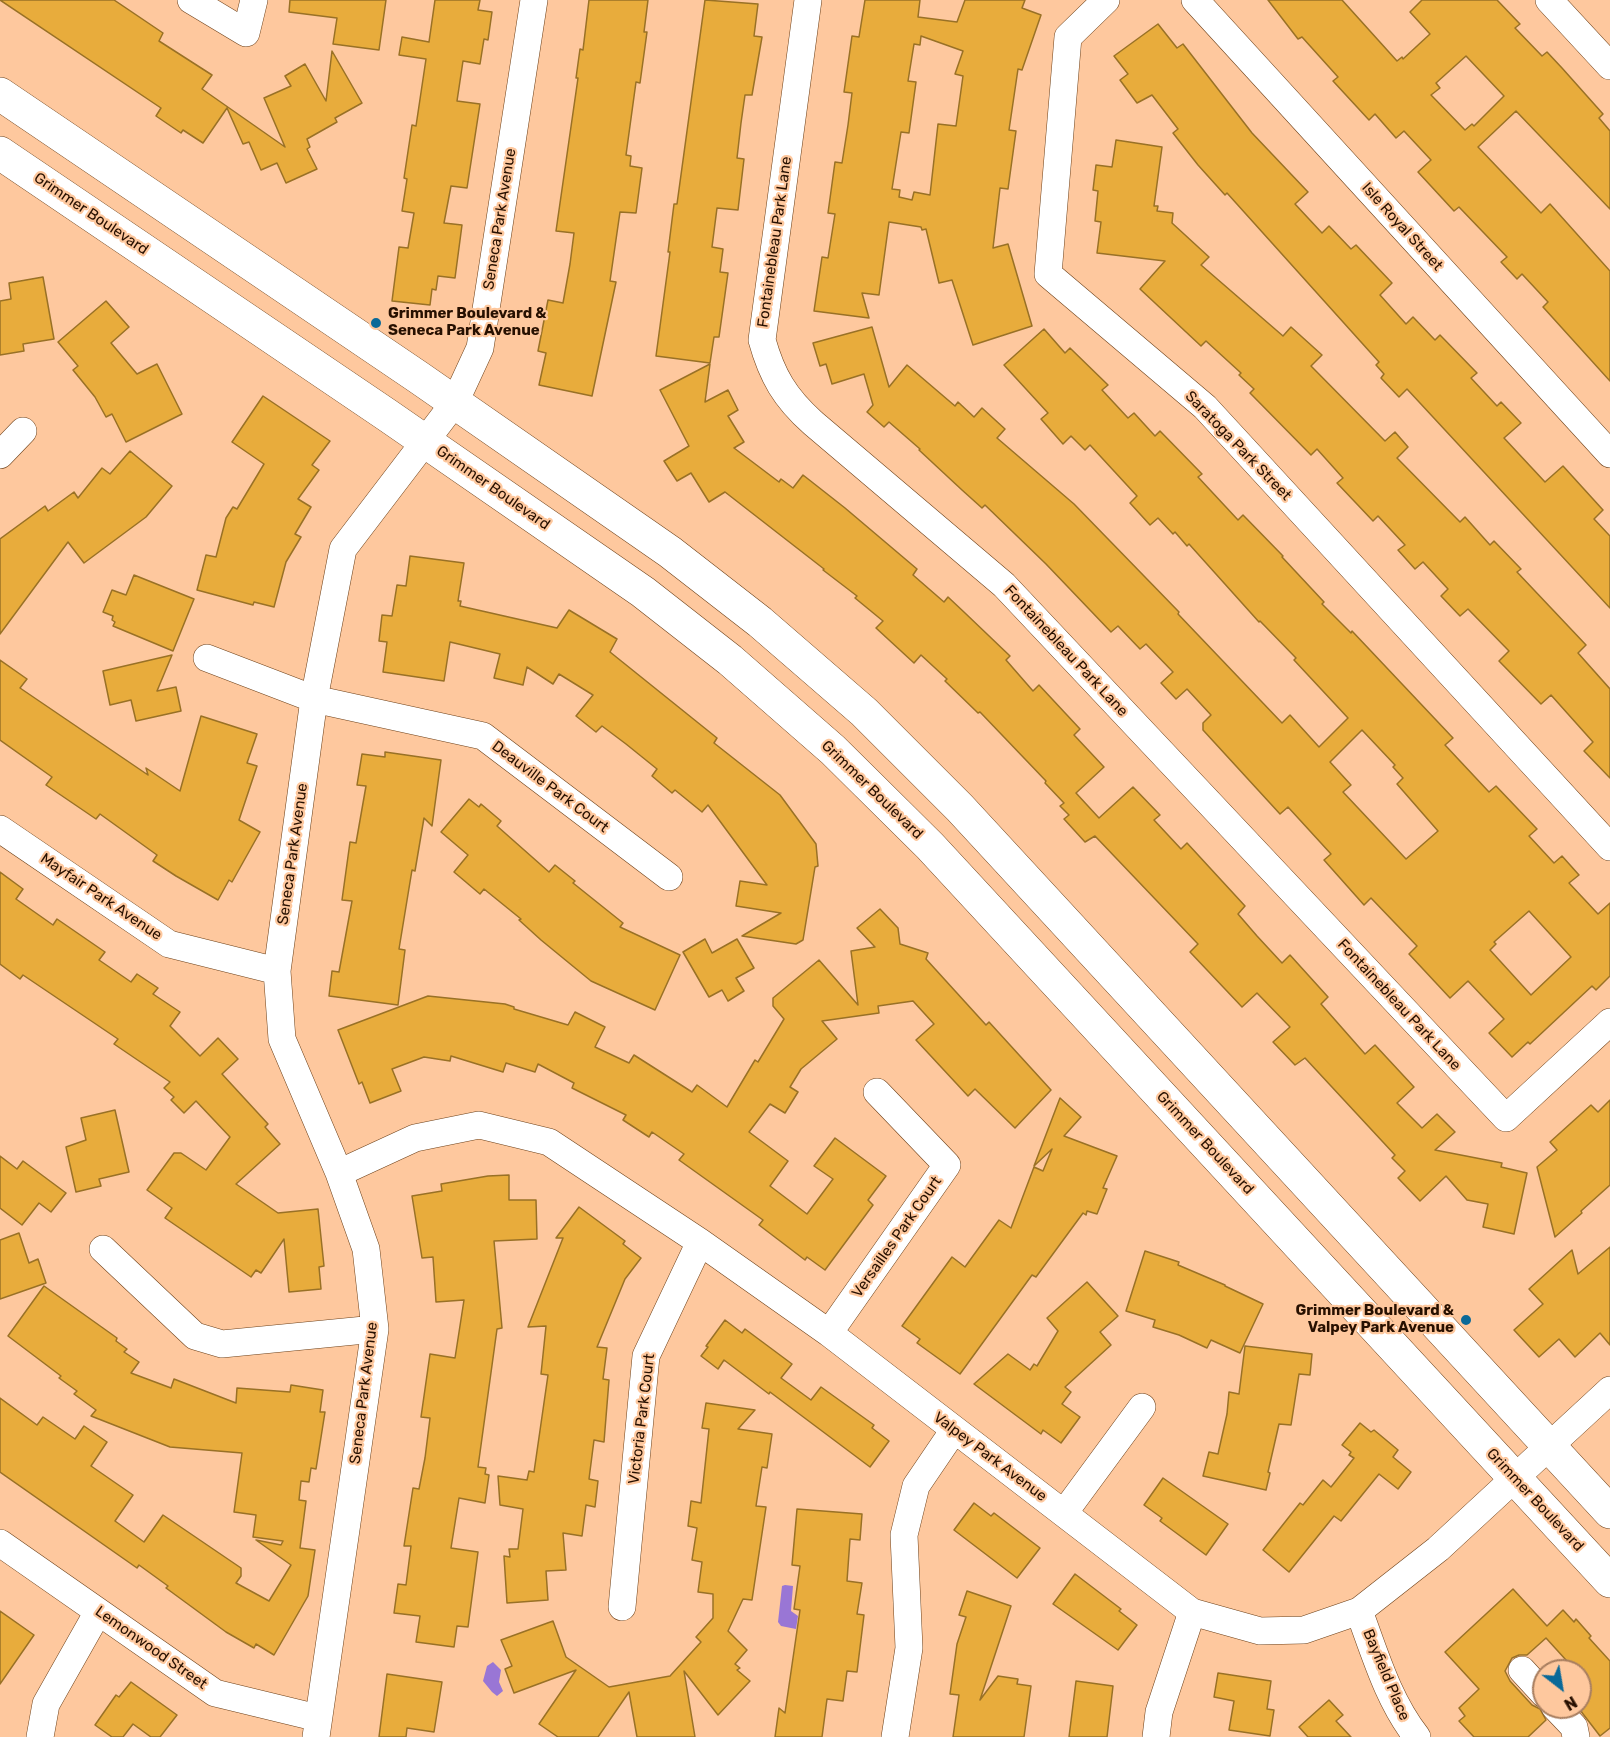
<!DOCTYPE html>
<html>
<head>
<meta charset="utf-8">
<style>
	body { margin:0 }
	#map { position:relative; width:1610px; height:1737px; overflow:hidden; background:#fec89e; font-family:Rubik,sans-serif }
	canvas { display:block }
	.north { position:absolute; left:1532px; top:1659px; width:60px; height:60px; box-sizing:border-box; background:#fec89e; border:2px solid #a87e5f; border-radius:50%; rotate:149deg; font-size:16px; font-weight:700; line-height:24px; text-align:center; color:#271000 }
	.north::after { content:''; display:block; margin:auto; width:21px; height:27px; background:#0a6998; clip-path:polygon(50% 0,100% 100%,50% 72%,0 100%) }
</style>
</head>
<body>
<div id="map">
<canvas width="1610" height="1737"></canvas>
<div class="north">N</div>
</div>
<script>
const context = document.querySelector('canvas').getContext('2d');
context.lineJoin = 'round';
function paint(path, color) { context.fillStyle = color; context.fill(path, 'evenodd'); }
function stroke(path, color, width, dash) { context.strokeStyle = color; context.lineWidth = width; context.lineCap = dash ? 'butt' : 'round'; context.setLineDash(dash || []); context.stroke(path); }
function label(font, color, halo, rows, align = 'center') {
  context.font = font + ' Rubik,sans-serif'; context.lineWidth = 4.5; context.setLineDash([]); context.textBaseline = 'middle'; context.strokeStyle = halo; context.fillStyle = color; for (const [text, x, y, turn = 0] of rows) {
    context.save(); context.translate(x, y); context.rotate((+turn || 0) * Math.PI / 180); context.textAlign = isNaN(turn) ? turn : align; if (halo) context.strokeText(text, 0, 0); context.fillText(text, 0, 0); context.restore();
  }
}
const water = new Path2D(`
	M785 1585 793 1586 791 1611 798 1616 796 1629 781 1626 778 1622 782 1586Z
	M493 1662 501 1670 499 1682 503 1691 497 1696 492 1692 483 1681 487 1666Z`);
const building = new Path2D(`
	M0 0H114L163 33 159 41 212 75 202 89 285 147 264 98 291 86 285 76 305 64 326 101 332 51 362 103 335 118 337 122 307 139 310 147 307 149 317 169 286 183 277 163 261 170 249 142 243 144 227 108 203 143 183 130 181 133 156 116 161 108Z
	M290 0H386L379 50 333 44 337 18 289 12Z
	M435 0H480L478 10 492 12 488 40 484 39 480 64 463 61 457 101 480 104 467 188 451 186 444 223 462 225 455 278 438 276 436 290 432 289 430 305 392 301 399 247 408 248 414 213 402 211 407 179 404 178 412 125 416 126 426 59 399 55 402 37 429 42Z
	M589 0H648L644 32H647L640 83 636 82 626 155 631 156 630 166 642 168 636 213 620 212 610 281 616 282 592 396 539 385 546 353 538 351 548 300 563 303 570 264 574 233 556 231 578 78H576L580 49 583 50Z
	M705 0 758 4 754 36 762 37 752 95H745L741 123 737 158 744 159 738 210 717 208 712 247 723 249 720 272 728 273 719 337H714L710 363 656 356 670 252H668L674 204H677Z
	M865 0H920L918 17 957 22 965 0H1025L1022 8 1041 15 1022 70 1018 69 1009 130 1016 131 1008 189 1000 188 993 248 1008 244 1032 326 973 345 952 280 939 283 926 229 922 230 921 227 889 222 879 295 862 293 869 318 814 311 822 257 828 258 835 214 828 213 835 162 842 163 848 125 852 93 844 92 852 36 859 37ZM921 36 963 51 955 74 963 76 956 126 938 124 930 195 914 192 912 200 899 197 900 190 892 189 901 132 909 133 916 82 908 81 914 44 920 45Z
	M1268 0H1342L1397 61 1402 57 1403 59 1430 34 1410 12 1422 0H1497L1520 24 1515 28 1542 56 1547 52 1562 68 1603 114 1599 118 1610 131V209L1516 111 1478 147 1541 213 1550 204 1610 271V381L1543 307 1548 302 1522 274 1517 279 1501 262 1507 257 1459 207 1454 211 1418 172 1431 160 1404 131 1396 138 1375 114 1369 120 1333 81 1338 77 1302 37 1298 39ZM1466 56 1504 96 1474 126 1472 124 1465 130 1431 95 1440 88 1436 83Z
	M1158 24 1177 48 1183 44 1252 133 1308 192 1295 204 1322 233 1329 226 1351 249 1356 245 1392 283 1380 295 1406 324 1413 317 1435 340 1440 335 1477 373 1471 378 1497 406 1501 402 1521 423 1504 438 1545 482 1563 466 1603 510 1594 519 1610 536V608L1407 389 1399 397 1381 378 1384 374 1376 365 1379 362 1227 193 1225 195 1198 165 1173 133 1178 129 1152 95 1137 103 1120 80 1128 74 1114 56Z
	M1116 140 1162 147 1154 206H1158L1157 211 1173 213 1172 223 1209 257 1201 265 1283 336 1291 327 1322 355 1311 366 1385 441 1395 432 1408 447 1397 458 1460 522 1465 517 1490 545 1494 541 1521 569 1517 572 1586 645 1578 653 1610 689V778L1584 751 1593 742 1551 695 1541 704 1499 661 1509 651 1468 609 1460 616 1441 596 1448 589 1423 562 1415 569 1398 550 1405 545 1378 516 1373 521 1337 483 1343 478 1317 449 1311 455 1250 393 1254 389 1239 375 1241 373 1206 341 1201 346 1140 289 1165 261 1097 253 1101 222 1095 221 1098 191 1093 190 1096 165 1112 167Z
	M43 277 54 339 23 344 24 351 0 355V301L11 299 9 283Z
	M106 301 129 327 111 343 137 374 157 364 182 414 126 442 112 414 106 417 95 397 73 370 78 366 58 342Z
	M872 327 889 387 907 365 955 406 958 402 974 417 982 408 1005 429 997 438 1074 504 1179 612 1178 614 1282 723 1290 715 1319 747 1348 718 1294 660 1296 658 1260 621 1259 622 1189 544 1187 546 1175 532 1173 534 1158 518 1150 525 1130 503 1137 496 1090 445 1085 450 1071 436 1063 444 1041 419 1048 413 1004 365 1044 329 1065 353 1070 348 1108 385 1102 390 1128 418 1134 413 1155 436 1160 431 1202 474 1198 477 1238 520 1243 515 1283 556 1282 557 1324 602 1322 604 1351 633 1352 631 1453 738 1445 745 1489 792 1496 786 1537 829 1529 836 1554 863 1562 856 1579 875 1569 883 1598 914 1610 903V976L1596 990 1592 986 1530 1044 1528 1042 1512 1057 1489 1033 1504 1019 1468 981 1450 998 1409 954 1417 946 1371 898 1364 905 1324 860 1331 854 1288 807 1280 814 1203 730V723L1211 715 1187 689 1176 699 1161 683 1173 672 1146 644 1140 649 1118 626 1111 632 1046 564 985 505 982 508 962 490 919 450 920 449 889 422 884 427 867 412 873 405 864 374 832 384 826 364 820 366 813 343ZM1362 730 1395 765 1393 767 1403 778 1397 784 1438 831 1406 859 1343 792 1351 785 1330 762ZM1529 911 1571 957 1531 995 1490 950 1496 944 1494 942Z
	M710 364 705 402 728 390 738 410 728 416 744 442 734 448 779 482 781 479 793 488 803 475 845 508 917 569 913 575 944 602 948 597 965 613 1010 656 1006 660 1033 691 1039 685 1080 729 1074 735 1104 767 1076 793 1099 818 1133 787 1160 815 1154 820 1181 849 1187 843 1245 906 1238 914 1257 936 1282 963 1290 955 1328 997 1321 1004 1365 1054 1375 1045 1414 1087 1397 1103 1422 1128 1437 1114 1455 1132 1435 1150 1502 1163 1501 1167 1527 1173 1514 1234 1483 1227 1488 1204 1467 1200 1446 1176 1420 1201 1398 1178 1405 1171 1392 1158 1395 1155 1305 1058 1295 1065 1273 1042 1290 1027 1257 993 1242 1007 1190 952 1198 944 1095 836 1085 842 1064 819 1069 815 1060 806 1064 803 1045 783 1046 781 980 712 978 713 945 681 947 679 921 655 914 663 876 628 883 621 855 598 857 596 823 570 824 569 725 492 709 502 691 473 677 481 664 461 689 446 660 390Z
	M263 396 330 441 312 465 319 470 298 499 311 507 295 534 301 537 286 562 274 607 254 602 253 605 197 590 206 555 216 557 226 518 233 507 237 509 264 464 232 442Z
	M130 451 172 486 146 517 84 563 68 542 0 634V539L45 506 48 511 74 492 78 498 102 468 110 474Z
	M410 556 464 563 458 601H461L460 606 557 628 569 610 617 639 610 652 717 738 714 743 780 795 816 844 818 866 815 867 803 940 796 944 742 936 781 913 736 906 740 881 767 885 708 805 702 812 675 790 672 793 652 776 657 769 626 744 602 726 596 732 576 716 593 695 559 674 553 684 527 667 523 685 494 678 500 654 450 642 444 681 383 672 387 642 379 641 382 615 392 616 397 585 406 586Z
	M134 575 194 599 173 651 113 626 115 622 112 620 113 616 103 612 112 590 126 595Z
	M172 655 157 691 176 687 181 711 136 721 131 700 110 705 103 671Z
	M0 660 27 679 20 688 148 775 146 768 180 791 201 716 257 734 247 763 257 766 239 820 260 832 232 882 229 880 218 900 176 876 153 861 157 855 100 814 96 819 46 785 52 777 0 740Z
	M385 752 441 760 432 826 424 818 415 871 412 870 399 949 405 950 398 1005 329 996 332 971 339 972 352 901 342 900 350 842 356 843 366 786 357 785 362 754 385 757Z
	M469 799 479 807 481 804 501 821 497 826 549 872 555 865 575 881 573 883 623 923 620 927 680 955 655 1010 591 981 541 940 519 920 521 919 484 889 480 894 454 872 468 855 441 832Z
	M0 872 23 889 16 899 53 925 57 919 105 952 99 960 131 982 137 974 158 988 153 994 180 1012 170 1026 200 1056 218 1038 238 1059 222 1074 268 1124 265 1127 280 1144 236 1184 278 1213 318 1209 324 1266 319 1267 321 1289 289 1292 284 1239 261 1273 256 1270 251 1277 165 1218 172 1208 147 1190 174 1153H181L206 1170 230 1137 196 1101 184 1113 171 1100 174 1097 164 1088 170 1082 114 1044 118 1039 23 975 20 979 0 964Z
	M880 909 898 928 900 944 928 953 926 959 986 1025 989 1022 1051 1090 1015 1128 975 1089 968 1096 916 1040 934 1024 913 1001 878 1006 879 1013 822 1021 837 1039 801 1069 790 1087 798 1092 785 1113 770 1104 749 1132 788 1161 770 1186 807 1214 833 1179 814 1166 835 1138 886 1176 868 1200 873 1205 825 1270 807 1257 805 1260 759 1225 763 1220 679 1160 684 1154 652 1132 649 1137 623 1120 626 1115 572 1088 574 1083 538 1064 535 1072 506 1063 503 1072 451 1056 450 1061 424 1057 392 1069 401 1091 370 1103 362 1082 359 1084 338 1030 428 996 505 1004 514 1007V1009L568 1025 575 1012 605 1027 595 1047 629 1063 634 1055 692 1092 697 1085 727 1107 755 1060 758 1062 784 1019 773 1006V998L819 960 858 1005 851 951 875 947 857 928Z
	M705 939 712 953 737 939 754 968 736 978 744 991 728 1001 722 990 709 997 683 952Z
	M1060 1098 1081 1117 1064 1136 1117 1156 1103 1188 1107 1189 1097 1214 1087 1211 1086 1215 1083 1213 1036 1277 1032 1275 960 1374 917 1343 920 1339 902 1326 952 1257 965 1267 999 1220 1011 1228 1034 1167 1043 1171 1052 1149 1034 1166Z
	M1610 1100V1185L1581 1211 1582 1213 1555 1237 1537 1167 1557 1150 1550 1142 1591 1105 1598 1112Z
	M115 1110 129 1172 99 1179 101 1186 76 1192 66 1147 86 1140 81 1118Z
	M0 1156 17 1169 23 1161 66 1193 51 1212 39 1203 22 1225 0 1208Z
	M509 1175V1200H536L537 1239 494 1241 502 1328 497 1329 478 1467 486 1468 485 1474 489 1475 485 1503 459 1498 451 1548 478 1552 468 1627 457 1626 454 1647 416 1642 420 1616 394 1613 398 1584 406 1585 411 1546H404L413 1488 419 1489 425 1458 430 1418 421 1417 430 1354 455 1358 464 1300 436 1302 433 1257 422 1258 412 1196 442 1191 441 1184 488 1176Z
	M579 1207 625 1241 623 1244 641 1258 625 1279 597 1347 607 1348 603 1379 609 1380 604 1442 594 1440 589 1479 598 1481 595 1507 586 1505 582 1536 563 1533 566 1570 546 1571 548 1600 507 1603 504 1556 510 1557 509 1549H518L523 1509 500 1505 498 1476 527 1480 529 1471 534 1472 548 1375 541 1374 546 1326 528 1327 563 1238H556Z
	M19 1233 29 1263 38 1259 46 1283 0 1299V1240Z
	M1610 1247V1345L1600 1333 1575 1357 1559 1339 1539 1357 1514 1330 1543 1304 1529 1289 1572 1250 1578 1274Z
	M1145 1251 1179 1262 1178 1265 1225 1285V1286L1263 1304 1240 1353 1211 1340 1207 1348 1179 1335 1153 1327 1155 1320 1126 1311Z
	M1087 1282 1118 1316 1100 1332 1111 1345 1065 1387 1071 1392 1062 1404 1080 1417 1061 1443 1043 1430 1041 1434 974 1384 1008 1354 1030 1370 1034 1364 1037 1366 1058 1331 1047 1318Z
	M44 1286 117 1338 116 1341 127 1349 124 1352 139 1362 131 1373 171 1388 174 1379 236 1403 237 1388 290 1392 291 1385 323 1390 320 1412H325L316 1469 311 1468 309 1482 301 1481 299 1500 306 1501 300 1548 315 1550 308 1596 274 1655 256 1644 254 1648 226 1632 166 1588 168 1586 139 1565 137 1568 0 1472V1398L37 1425 43 1417 75 1439 84 1426 107 1442 91 1466 133 1495 115 1521 144 1542 163 1515 241 1568V1576L236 1583 269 1601 291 1565 256 1540 281 1545 283 1541 253 1537 256 1515 234 1512 242 1453 170 1447 91 1416 96 1410 74 1394 77 1391 59 1378 61 1376 8 1336Z
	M725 1320 742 1333 745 1329 792 1364 781 1378 811 1400 821 1387 874 1425 872 1428 889 1441 870 1467 770 1392 769 1394 724 1360 718 1369 701 1356 708 1347 706 1346Z
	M1245 1346 1312 1354 1310 1375 1299 1374 1291 1425 1279 1424 1268 1472 1270 1473 1266 1490 1203 1476 1209 1452 1218 1454 1227 1414 1229 1392 1239 1394Z
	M706 1403 755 1410 738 1429 772 1434 767 1468 762 1467 756 1506 766 1507 752 1600 743 1599 728 1631 747 1650 735 1664 740 1668 737 1670 750 1681 718 1715 684 1671 695 1737H637L629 1692 598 1737H558L539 1724 576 1670 514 1693 505 1669 512 1666 501 1640 553 1621 566 1657 609 1687 670 1676 701 1642 696 1637 713 1618V1594L698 1592 702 1562 692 1560 697 1528 688 1526 691 1501 701 1503 709 1429 702 1428Z
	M1360 1423 1371 1432 1374 1430 1398 1450 1393 1457 1411 1472 1398 1489 1379 1474 1341 1521 1334 1516 1289 1572 1263 1550 1300 1503 1303 1505 1323 1480 1331 1487 1354 1458 1349 1455 1351 1452 1342 1445Z
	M1163 1478 1228 1524 1206 1555 1160 1521 1162 1518 1144 1505Z
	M974 1503 991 1516 994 1513 1040 1548 1017 1578 954 1530Z
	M797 1509 862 1514 860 1540 850 1539 847 1581 862 1583 857 1614 864 1615 857 1672 847 1671 843 1701 827 1699 822 1737H775L779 1708 785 1713 800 1610 794 1609 800 1566 792 1565Z
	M1075 1574 1121 1609 1119 1611 1137 1625 1118 1650 1053 1604Z
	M1513 1589 1547 1626 1563 1610 1574 1622 1576 1619 1591 1636 1589 1638 1610 1661V1728L1600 1736 1580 1710V1671H1576L1546 1638 1527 1655H1519L1512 1658 1505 1671 1510 1681 1532 1705 1540 1709 1546 1720 1528 1737H1474L1459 1721 1465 1716 1459 1708 1479 1689 1445 1652Z
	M967 1591 1011 1606 980 1700 998 1676 1018 1679 1017 1684 1031 1686 1024 1737H953L959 1695 950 1694 957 1644 966 1617 959 1615Z
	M0 1611 34 1635 0 1684Z
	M1218 1673 1271 1681 1267 1709 1274 1710 1270 1736 1229 1730 1234 1701 1214 1697Z
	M387 1674 442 1682 434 1732 407 1728 406 1737H379Z
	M1076 1681 1113 1686 1107 1737H1069Z
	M131 1682 177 1715 160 1737H151L133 1724 123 1737H112L95 1725 116 1695 119 1697Z
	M1329 1700 1343 1715 1336 1721 1351 1737H1308L1299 1727Z`);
const street = new Path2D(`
	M191 0 246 33 254 0
	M808 0 762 340C772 376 785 398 813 423L1004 585 1506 1118 1610 1022
	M1106 0 1068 37 1048 274 1205 407 1610 847
	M1195 0 1610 454
	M1549 0 1610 66
	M0 455 23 431
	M207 658 314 699 483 736 669 877
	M0 829 169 944 277 971
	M339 1173 415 1138 479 1125 549 1142 700 1242 829 1333 1192 1612 1260 1631 1304 1630 1359 1611 1438 1549 1610 1390
	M103 1249 195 1336 222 1344 375 1329
	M829 1333 947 1165 877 1092
	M1064 1513 1142 1407
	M0 1543 215 1693 318 1718
	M622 1607 646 1356 700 1242
	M1359 1611C1375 1654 1388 1700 1417 1737
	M1522 1670 1544 1694
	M1555 1707 1574 1727 1576 1737
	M40 1737 46 1704 98 1612
	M316 1737 375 1329 366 1249 339 1173 282 1039 277 971 314 699 343 549 455 402 480 348 534 0
	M895 1737 909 1648 904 1535 916 1486 954 1430
	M1156 1737 1159 1712 1192 1612`);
const secondary = new Path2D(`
	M0 94 418 377 670 552 760 622 864 712 960 808 1610 1512
	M0 153 387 415 643 592 730 660 833 750 930 846 1610 1581`);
const markers = [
	[376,323,6,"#0a6998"],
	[1466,1320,6,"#0a6998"]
];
const streetNames = [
	["Grimmer Boulevard",91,214,34],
	["Seneca Park Avenue",500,219,-81],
	["Isle Royal Street",1402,227,48],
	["Fontainebleau Park Lane",775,242,-82],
	["Saratoga Park Street",1238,446,46],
	["Grimmer Boulevard",493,488,35],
	["Fontainebleau Park Lane",1066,651,47],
	["Deauville Park Court",550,787,37],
	["Grimmer Boulevard",872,790,44],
	["Seneca Park Avenue",293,854,-82],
	["Mayfair Park Avenue",101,897,34],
	["Fontainebleau Park Lane",1399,1005,47],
	["Grimmer Boulevard",1205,1143,47],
	["Versailles Park Court",897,1237,-55],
	["Seneca Park Avenue",364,1393,-83],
	["Victoria Park Court",642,1419,-83],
	["Valpey Park Avenue",990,1457,37],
	["Grimmer Boulevard",1535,1500,47],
	["Lemonwood Street",151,1648,35],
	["Bayfield Place",1386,1675,67]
];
const poiNames = [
	["Grimmer Boulevard &",388,314],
	["Seneca Park Avenue",388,331],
	["Grimmer Boulevard &",1454,1311,"right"],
	["Valpey Park Avenue",1454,1328,"right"]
];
paint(water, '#9976d5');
paint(building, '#e8ac3c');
stroke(building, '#997126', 1.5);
stroke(street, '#6e4119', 28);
stroke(secondary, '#6e4119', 34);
stroke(street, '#fff', 27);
stroke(secondary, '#fff', 33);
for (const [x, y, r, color] of markers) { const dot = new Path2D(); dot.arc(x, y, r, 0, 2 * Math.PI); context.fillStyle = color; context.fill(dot); stroke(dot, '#fec89e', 2); }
label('15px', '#271000', '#fec89e', streetNames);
label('bold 15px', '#271000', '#fec89e', poiNames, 'left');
</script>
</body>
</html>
